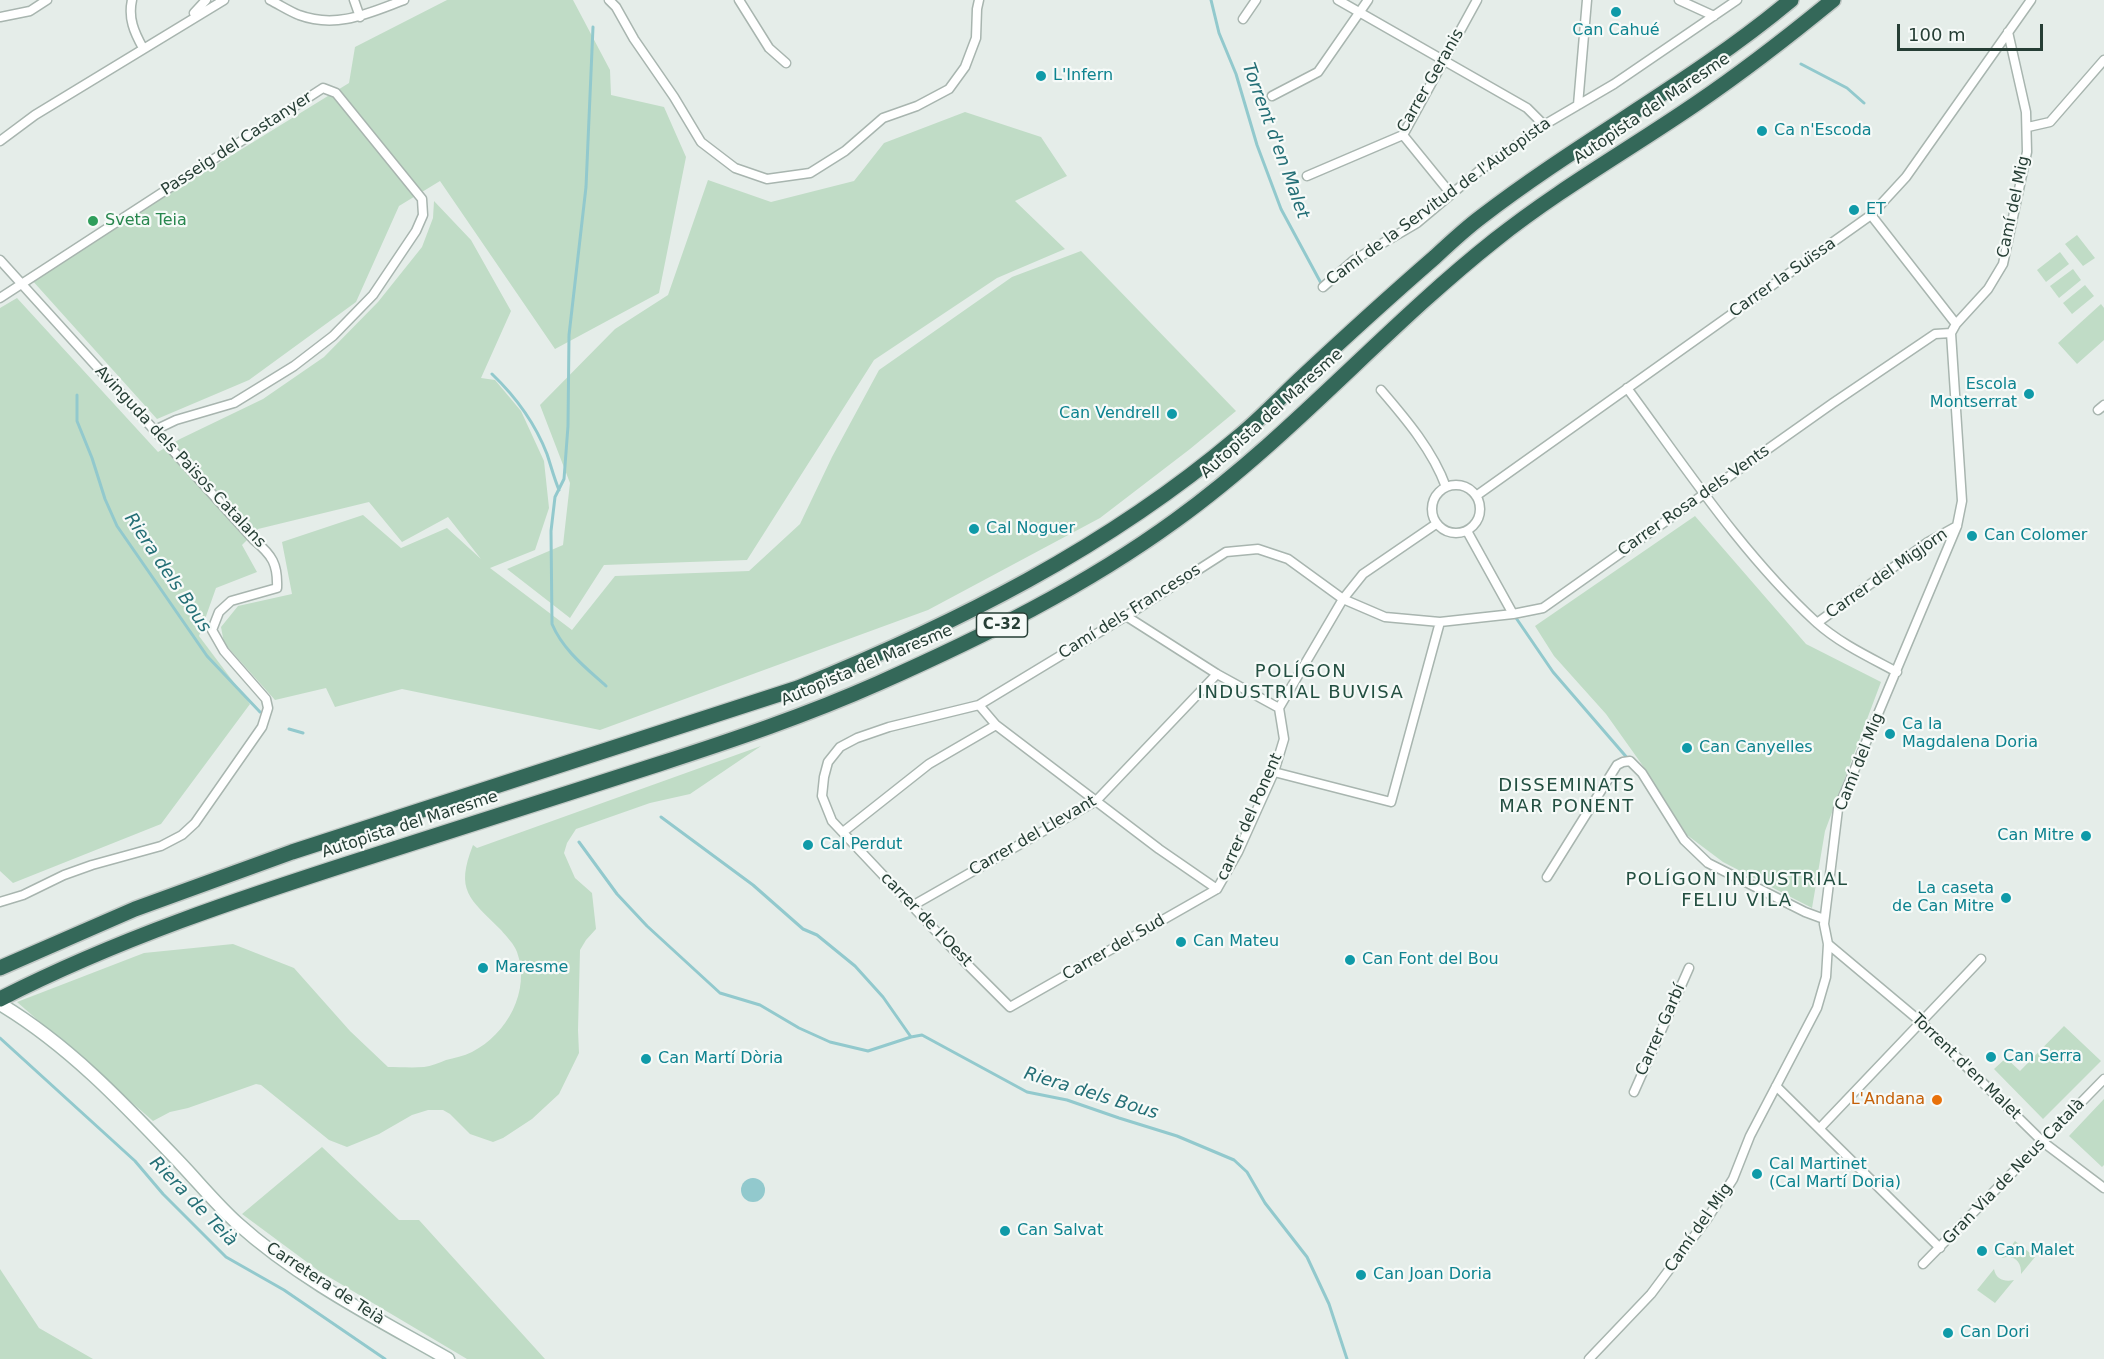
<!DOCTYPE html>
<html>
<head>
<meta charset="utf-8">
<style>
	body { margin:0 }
	#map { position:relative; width:2104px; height:1359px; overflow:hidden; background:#e5ede9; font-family:"DejaVu Sans",sans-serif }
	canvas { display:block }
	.scale { position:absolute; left:1897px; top:24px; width:146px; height:27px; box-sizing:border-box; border:3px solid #263e35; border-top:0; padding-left:8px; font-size:18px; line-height:21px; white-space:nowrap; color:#263e35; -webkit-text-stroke:4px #f6faf8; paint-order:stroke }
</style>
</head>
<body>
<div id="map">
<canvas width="2104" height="1359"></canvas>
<div class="scale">100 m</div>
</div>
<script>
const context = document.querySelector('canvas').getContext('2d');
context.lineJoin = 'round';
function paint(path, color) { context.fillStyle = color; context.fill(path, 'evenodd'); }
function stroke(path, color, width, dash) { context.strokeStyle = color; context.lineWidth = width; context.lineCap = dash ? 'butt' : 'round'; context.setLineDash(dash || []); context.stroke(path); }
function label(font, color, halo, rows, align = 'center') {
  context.font = font + ' "DejaVu Sans",sans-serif'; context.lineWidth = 4.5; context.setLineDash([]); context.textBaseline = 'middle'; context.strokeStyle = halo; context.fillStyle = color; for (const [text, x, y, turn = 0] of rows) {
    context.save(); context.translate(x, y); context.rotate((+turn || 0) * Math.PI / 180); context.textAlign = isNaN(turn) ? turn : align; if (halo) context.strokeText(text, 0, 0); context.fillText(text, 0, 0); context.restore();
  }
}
const green = new Path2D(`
	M447 0H573L610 70 611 95 664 107 686 157 659 293 555 349 440 181 399 206 356 302 249 380 157 419 31 279 349 83 355 47Z
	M965 112 1041 137 1067 176 1015 201 1065 249 997 278 874 360 747 560 604 565 570 618 507 569 563 545 570 483 540 405 615 329 668 295 708 180 771 202 854 181 884 143Z
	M434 201 471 240 511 311 481 378 495 380 521 411 544 461 549 508 535 550 490 568 572 630 615 576 749 571 800 524 832 457 879 370 1012 277 1081 251 1236 411 1190 449 1100 518 928 610 600 730 402 689 335 707 326 688 275 700 224 643 221 627 238 606 292 594 282 542 363 515 401 548 447 528 481 559 448 517 402 542 369 502 258 529 242 545 257 572 216 588 199 636 250 704 161 824 13 883 0 871V308L17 298 158 452 180 439 263 399 324 357 378 302 422 247 433 218Z
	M2077 235 2095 258 2083 266 2065 244Z
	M2060 252 2069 264 2046 282 2037 270Z
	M2073 269 2081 280 2059 298 2050 286Z
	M2085 285 2094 296 2072 314 2063 303Z
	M2101 304 2104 308V340L2077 364 2058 343Z
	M1695 516 1806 644 1881 682 1825 831 1812 908 1723 862 1687 835 1643 766 1606 714 1554 656 1535 626Z
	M761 746 690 794 650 803 576 829 567 843 564 853 575 878 592 893 596 929 586 940 580 950 578 1030 579 1053 559 1094 532 1119 503 1138 493 1142 470 1134 450 1114 443 1110H428L412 1115 379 1134 347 1147 329 1140 261 1085 256 1084 188 1108 170 1112 153 1121 17 1002 144 953 233 944 294 968 350 1031 388 1067C399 1067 412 1068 424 1067 431 1066 439 1063 446 1060 454 1058 464 1056 472 1052 507 1034 531 991 517 952 514 944 507 937 501 930 469 898 455 891 473 845L477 848Z
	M2064 1026 2101 1061 2043 1119 1994 1069 2006 1058 2020 1071Z
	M2104 1099V1165L2102 1167 2069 1136Z
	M322 1147 399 1220H419L545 1359H467L319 1271 242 1214Z
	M2015 1241 2035 1257 2021 1274C2022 1262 2014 1254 2002 1258Z
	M0 1269 39 1328 93 1359H0Z
	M1994 1269C1996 1280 2005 1282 2014 1280L1995 1303 1977 1290Z`);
const water = new Path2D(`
	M741 1190a12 12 0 1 1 24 0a12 12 0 1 1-24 0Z`);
const stream = new Path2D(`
	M1211 0 1219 33 1236 74 1257 145 1281 209 1322 285
	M593 27 586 187 569 335 568 426 564 479 555 497 551 531 552 624C563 650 585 667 606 686
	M1801 64 1847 88 1864 103
	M492 374C516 397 535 423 547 454 551 466 554 478 559 490
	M77 395V421L92 458 105 499 117 526 207 656 260 712
	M1514 615 1553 672 1629 760
	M289 729 303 733
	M661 817 753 885 803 929 817 935 855 966 883 997 911 1037
	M579 842 617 894 647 926 720 993 760 1005 799 1028 830 1042 868 1051 911 1037 922 1035 1027 1092 1067 1100 1119 1118 1177 1136 1234 1160 1247 1172 1265 1203 1307 1257 1329 1304 1347 1359
	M0 1038 135 1161 163 1194 226 1257 284 1290 385 1359`);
const street = new Path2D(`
	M132 0C128 18 134 32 143 48
	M270 0C280 5 289 11 299 15 337 29 369 13 404 0
	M354 0 360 17
	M609 0 616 7 634 39 674 97 701 142 735 168 767 179 810 173 845 151 883 118 917 106 949 89 965 67 976 38 977 9 979 0
	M739 0 769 48 786 63
	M1338 0 1527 108 1544 125
	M1679 0 1714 16
	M194 13 206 0
	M0 17 30 11 47 0
	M1243 19 1256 0
	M1272 96 1318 72 1368 0
	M1578 105 1587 0
	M2028 127 2050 122 2104 60
	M1403 135 1451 194
	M0 141 35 115 224 0
	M1307 176 1403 135 1477 0
	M1871 215 1956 324
	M0 260 254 540C272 555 278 564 277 588L231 601 219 612 212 630 224 651 266 699 268 708 262 727 195 823 182 835 161 846 92 865 64 875 23 895 0 902
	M1323 287 1354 260 1417 223 1479 171 1544 125 1614 84 1737 0
	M0 298 323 88 336 93 422 199 423 215 416 231 373 295 333 336 294 366 234 403 176 420 155 430
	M1627 388C1686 468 1742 554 1816 622 1839 643 1869 657 1897 672
	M1381 390C1406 419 1433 451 1446 487
	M2098 410 2104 405
	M1432 509a24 24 0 1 1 48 0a24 24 0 1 1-48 0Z
	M1476 496 1871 215 1906 177 2031 0
	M1467 531 1513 614 1543 608 1833 403 1935 334 1951 333
	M1126 616 1217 674 1279 708
	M1817 623 1928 542 1957 526
	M979 705 996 725 1159 849 1217 889
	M1279 708 1343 599 1363 574 1436 524
	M1274 772 1391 802 1440 622
	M843 832 929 764 996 725
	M1547 877 1617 765 1623 762 1630 761 1642 773 1684 840 1708 863 1805 912 1824 919
	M1217 889 1010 1007 964 961 832 821 822 796 824 777 828 762 840 747 857 738 889 727 979 705 1126 616 1226 552 1258 549 1288 559 1343 599 1385 617 1440 622 1513 614
	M1217 889 1238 852 1274 772 1284 739 1279 708
	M912 906 1096 801 1217 674
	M1828 944 1921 1022 2043 1142 2104 1188
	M1776 1086 1940 1248
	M1634 1092 1689 968
	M1820 1128 1981 959
	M1923 1264 2104 1079
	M1589 1359 1651 1294 1707 1219 1733 1179 1750 1136 1817 1008 1826 977 1828 944 1824 924 1838 809 1957 526 1962 501 1951 333 1956 324 1988 289 2003 264 2027 152 2026 112 2008 32`);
const secondary = new Path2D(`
	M0 1004C70 1046 125 1105 181 1164 199 1183 217 1205 237 1223 299 1279 376 1318 448 1359`);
const highway = new Path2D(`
	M0 968 135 909 292 852 798 688C955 624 1107 548 1237 438 1259 420 1279 399 1299 380 1344 338 1389 297 1435 257 1450 243 1465 229 1481 217 1581 140 1694 81 1791 0
	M0 999C117 939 241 898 366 858 464 827 562 796 659 764 733 740 807 715 879 683 982 637 1084 587 1176 520 1291 437 1384 328 1495 240 1559 189 1630 149 1697 103 1744 71 1789 36 1833 0`);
const markers = [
	[1616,12,6,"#0f9aa8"],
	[1041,76,6,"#0f9aa8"],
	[1762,131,6,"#0f9aa8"],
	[1854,210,6,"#0f9aa8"],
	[93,221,6,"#2e9e5b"],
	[2029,394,6,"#0f9aa8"],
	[1172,414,6,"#0f9aa8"],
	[974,529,6,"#0f9aa8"],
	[1972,536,6,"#0f9aa8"],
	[1890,734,6,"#0f9aa8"],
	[1687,748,6,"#0f9aa8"],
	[2086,836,6,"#0f9aa8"],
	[808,845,6,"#0f9aa8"],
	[2006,898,6,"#0f9aa8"],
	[1181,942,6,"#0f9aa8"],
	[1350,960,6,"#0f9aa8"],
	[483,968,6,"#0f9aa8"],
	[1991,1057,6,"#0f9aa8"],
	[646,1059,6,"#0f9aa8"],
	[1937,1100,6,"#e8710a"],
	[1757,1174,6,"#0f9aa8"],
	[1005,1231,6,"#0f9aa8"],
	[1982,1251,6,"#0f9aa8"],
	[1361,1275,6,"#0f9aa8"],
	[1948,1333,6,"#0f9aa8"]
];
const shields = [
	[1002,625,51]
];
const shieldNames = [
	["C-32",1002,625]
];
const cultureNames = [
	["Can Cahué",1616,31,"center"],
	["L'Infern",1053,76],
	["Ca n'Escoda",1774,131],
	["ET",1866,210],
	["Escola",2017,385,"right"],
	["Montserrat",2017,403,"right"],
	["Can Vendrell",1160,414,"right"],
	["Cal Noguer",986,529],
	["Can Colomer",1984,536],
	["Ca la",1902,725],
	["Magdalena Doria",1902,743],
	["Can Canyelles",1699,748],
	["Can Mitre",2074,836,"right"],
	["Cal Perdut",820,845],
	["La caseta",1994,889,"right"],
	["de Can Mitre",1994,907,"right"],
	["Can Mateu",1193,942],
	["Can Font del Bou",1362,960],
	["Maresme",495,968],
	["Can Serra",2003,1057],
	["Can Martí Dòria",658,1059],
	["Cal Martinet",1769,1165],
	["(Cal Martí Doria)",1769,1183],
	["Can Salvat",1017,1231],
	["Can Malet",1994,1251],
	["Can Joan Doria",1373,1275],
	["Can Dori",1960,1333]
];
const streetNames = [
	["Carrer Geranis",1431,81,-60],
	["Autopista del Maresme",1652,109,-34],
	["Passeig del Castanyer",237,144,-33],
	["Camí de la Servitud de l'Autopista",1439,202,-36],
	["Camí del Mig",2014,207,-78],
	["Carrer la Suïssa",1783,278,-35],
	["Autopista del Maresme",1272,414,-42],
	["Avinguda dels Països Catalans",180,457,47],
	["Carrer Rosa dels Vents",1694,501,-35],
	["Carrer del Migjorn",1887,574,-35],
	["Camí dels Francesos",1130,612,-32],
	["Autopista del Maresme",867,666,-23],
	["Camí del Mig",1860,762,-68],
	["carrer del Ponent",1250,817,-66],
	["Autopista del Maresme",410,825,-18],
	["Carrer del Llevant",1033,836,-30],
	["carrer de l'Oest",926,920,46],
	["Carrer del Sud",1114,948,-30],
	["Carrer Garbí",1661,1030,-66],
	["Torrent d'en Malet",1966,1067,44],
	["Gran Via de Neus Català",2014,1172,-46],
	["Camí del Mig",1699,1228,-55],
	["Carretera de Teià",325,1284,33]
];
const leisureNames = [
	["Sveta Teia",105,221]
];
const foodNames = [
	["L'Andana",1925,1100]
];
const waterNames = [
	["Torrent d'en Malet",1275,141,70],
	["Riera dels Bous",167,573,56],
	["Riera dels Bous",1091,1094,17],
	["Riera de Teià",193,1202,46]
];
const neighbourhoodNames = [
	["POLÍGON",1301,672],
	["INDUSTRIAL BUVISA",1301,693],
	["DISSEMINATS",1567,786],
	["MAR PONENT",1567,807],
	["POLÍGON INDUSTRIAL",1737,880],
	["FELIU VILA",1737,901]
];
paint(green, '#c0dcc6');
paint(water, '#92c9cd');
stroke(stream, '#92c9cd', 3);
stroke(street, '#a8b5af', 11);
stroke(secondary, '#a5b8b0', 15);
stroke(highway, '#c2c9c6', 18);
stroke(street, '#fff', 8);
stroke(secondary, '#fff', 12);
stroke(highway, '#346859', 15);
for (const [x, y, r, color] of markers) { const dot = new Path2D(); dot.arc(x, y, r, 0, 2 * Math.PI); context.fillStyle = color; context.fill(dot); stroke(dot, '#f6faf8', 2); }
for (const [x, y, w] of shields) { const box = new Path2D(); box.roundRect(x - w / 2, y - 12, w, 24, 4.5); context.fillStyle = '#f6faf8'; context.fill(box); stroke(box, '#263e35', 1.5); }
label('bold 15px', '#263e35', null, shieldNames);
label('16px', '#0d838f', '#f6faf8', cultureNames, 'left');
label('16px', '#263e35', '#f6faf8', streetNames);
label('16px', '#27864d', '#f6faf8', leisureNames, 'left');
label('16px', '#c56008', '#f6faf8', foodNames, 'right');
label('italic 18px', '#246f76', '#f6faf8', waterNames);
context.letterSpacing = '1.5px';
label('18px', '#234f41', '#f6faf8', neighbourhoodNames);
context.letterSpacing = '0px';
</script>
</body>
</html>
